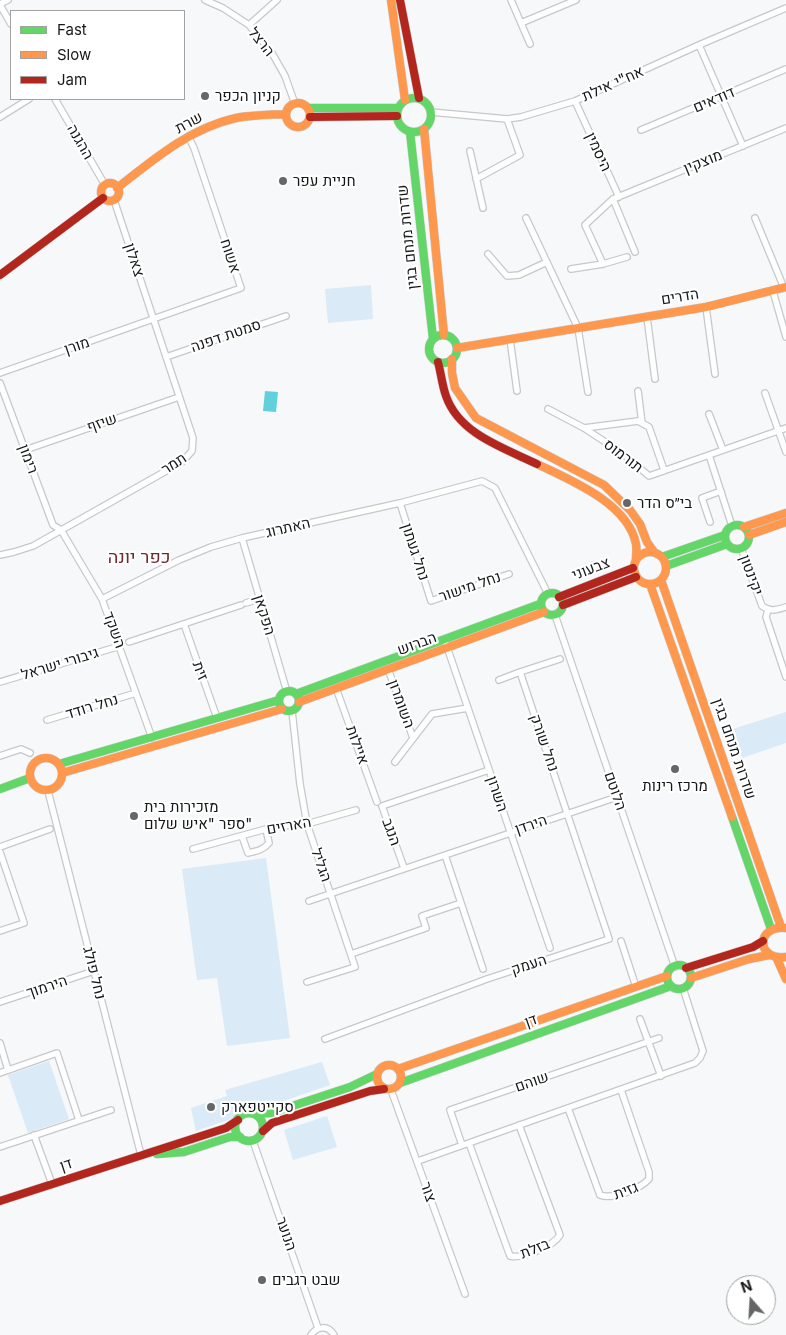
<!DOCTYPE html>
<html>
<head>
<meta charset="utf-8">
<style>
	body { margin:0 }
	#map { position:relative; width:786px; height:1335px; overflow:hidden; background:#f6f8f9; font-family:Inter,sans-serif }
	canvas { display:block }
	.legend { position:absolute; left:10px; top:10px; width:175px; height:90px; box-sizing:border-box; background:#fff; border:1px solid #a2a2a3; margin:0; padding:6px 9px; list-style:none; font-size:15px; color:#161718 }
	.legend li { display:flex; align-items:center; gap:10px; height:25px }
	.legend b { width:25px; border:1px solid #a2a2a3 }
	.north { position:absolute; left:726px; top:1275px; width:50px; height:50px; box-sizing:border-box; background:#fff; border:1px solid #a2a2a3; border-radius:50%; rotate:341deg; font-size:14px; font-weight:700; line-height:20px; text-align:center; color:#161718 }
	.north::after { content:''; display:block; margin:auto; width:18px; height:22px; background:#646667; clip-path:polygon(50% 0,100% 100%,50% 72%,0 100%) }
</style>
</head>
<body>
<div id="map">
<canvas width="786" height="1335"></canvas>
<ul class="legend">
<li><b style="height:6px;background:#63d668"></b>Fast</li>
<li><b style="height:6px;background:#ff974d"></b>Slow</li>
<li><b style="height:6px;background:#b3261e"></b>Jam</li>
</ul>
<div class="north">N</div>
</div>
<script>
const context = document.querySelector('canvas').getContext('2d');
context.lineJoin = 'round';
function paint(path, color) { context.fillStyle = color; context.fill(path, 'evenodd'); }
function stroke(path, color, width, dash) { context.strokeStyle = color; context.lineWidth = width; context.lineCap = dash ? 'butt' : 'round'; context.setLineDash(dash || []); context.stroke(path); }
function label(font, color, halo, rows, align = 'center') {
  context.font = font + ' Inter,Heebo,sans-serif'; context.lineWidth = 4.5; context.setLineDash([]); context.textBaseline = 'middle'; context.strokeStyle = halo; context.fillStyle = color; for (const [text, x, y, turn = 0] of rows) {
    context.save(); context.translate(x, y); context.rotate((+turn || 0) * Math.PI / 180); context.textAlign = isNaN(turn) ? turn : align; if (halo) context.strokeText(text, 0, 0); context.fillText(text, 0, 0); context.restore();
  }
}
const green = new Path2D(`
	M371 285 373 319 328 323 325 289Z
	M786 712V743L742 758 733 729Z
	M266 858 290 1038 227 1046 217 978 197 980 182 869Z
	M49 1061 69 1119 28 1133 8 1075Z
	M322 1062 330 1085 196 1131 191 1108 227 1096 225 1090Z
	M327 1116 337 1147 293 1160 284 1130Z`);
const water = new Path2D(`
	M265 391 278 392 276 412 263 411Z`);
const street = new Path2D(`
	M205 0 223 8 249 25 272 53 285 76 295 104
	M511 0 530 44
	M0 4 8 0
	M0 5 11 24
	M521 23 576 0
	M249 25 277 0
	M699 45 743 146
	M55 99 105 185
	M575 101 619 197
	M431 112 507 119 521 117 575 101 699 45 786 8
	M0 117 29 99
	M641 130 786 69
	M470 151 483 208
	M476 179 520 155 507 119
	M526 218 578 328 588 392
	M755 218 784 288
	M635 252 613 199 786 128
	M488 254 507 276 519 275 547 262
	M603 264 585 225 613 199
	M571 269 603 264 627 257
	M773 291 786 337
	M706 307 715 374
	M647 317 655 379
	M510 339 517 391
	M166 357 286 316
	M0 373 241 288 194 148 188 136
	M0 383 53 525 61 530 102 599 152 738
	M638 391 642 423
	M765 393 786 452
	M548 409 584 428 622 453 649 476 709 455
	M709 414 723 450
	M584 428 638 421 649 427 664 470
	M25 450 179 397
	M400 503 431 601 509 574
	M710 522 702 498 721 491
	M732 526 709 455 786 428
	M242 538 287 692
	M741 548 762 606C771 612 776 610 786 607
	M0 555 14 552 33 546 182 462 192 451 193 438 114 200
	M102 599 179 560 211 547 242 538 400 503 482 481 495 488 548 594
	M246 603 259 599
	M768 610 766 617 786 677
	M555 615 675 967
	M184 624 217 718
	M129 642 241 605
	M446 644 550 948
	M388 669 413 738
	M499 680 520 672
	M0 682 120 646
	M336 688 377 802
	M292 711 300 784 307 824 355 967 307 982
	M47 720 136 693
	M0 756 21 749 30 753
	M395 762 432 714 468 708
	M48 791 141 1155
	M242 836 248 853C257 851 263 850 269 843L266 829
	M0 847 50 829
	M193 849 266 829 290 825 307 824 356 810
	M0 852 24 923 0 931
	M404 868 382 806 489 770
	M309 901 617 797
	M461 903 483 969
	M621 941 636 987
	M351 954 426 928 422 916 461 903 445 855
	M0 1002 94 971
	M640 1019 661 1076
	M325 1039 487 979 609 939 520 672 560 659
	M0 1043 8 1070
	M0 1073 57 1053 79 1120
	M391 1090 465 1294
	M568 1108 600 1195C612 1200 640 1189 649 1179V1172L621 1090
	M34 1135 52 1184
	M253 1141 318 1328
	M469 1143 510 1256C522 1259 553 1247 560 1235L519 1125
	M462 1145 450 1110 659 1038
	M0 1147 111 1110
	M418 1161 695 1063 700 1058 703 1051 683 988
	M311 1335C317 1326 328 1325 334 1335`);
const fast = new Path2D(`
	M397 115a17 17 0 1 1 34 0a17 17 0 1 1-34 0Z
	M308 108H398
	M410 132 433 339
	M429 349a14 14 0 1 1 28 0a14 14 0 1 1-28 0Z
	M725 537a12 12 0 1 1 24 0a12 12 0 1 1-24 0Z
	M662 557 725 535
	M666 566 727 544
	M541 604a11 11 0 1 1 22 0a11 11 0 1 1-22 0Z
	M279 701a10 10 0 1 1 20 0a10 10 0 1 1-20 0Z
	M296 694 540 604
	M59 764 279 700
	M0 789 30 778
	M732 817 771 929
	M667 977a12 12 0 1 1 24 0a12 12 0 1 1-24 0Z
	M400 1083 671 986
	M235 1127a14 14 0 1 1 28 0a14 14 0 1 1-28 0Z
	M254 1114 271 1113 350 1087 377 1074
	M157 1154 184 1152 230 1137H240`);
const slow = new Path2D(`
	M391 0 405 100
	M286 115a12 12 0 1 1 24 0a12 12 0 1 1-24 0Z
	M424 129 444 335
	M101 192a9 9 0 1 1 18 0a9 9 0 1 1-18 0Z
	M117 188C153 160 190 128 236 118 252 115 269 115 286 114
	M457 348 706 307 786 287
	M452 359V373L455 388 476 418 604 485 630 510 640 524 647 542 654 552
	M537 464C570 480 628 503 636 544 637 549 636 554 636 559
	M744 527 786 513
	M749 535 786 522
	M634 568a16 16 0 1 1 32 0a16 16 0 1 1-32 0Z
	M661 580 781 927
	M650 584 732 817
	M299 702 544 612
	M30 774a16 16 0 1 1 32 0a16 16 0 1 1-32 0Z
	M62 773 282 709
	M786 928C755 925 756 961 786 957
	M777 959 786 979
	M691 978 749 959 769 955
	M377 1077a12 12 0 1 1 24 0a12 12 0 1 1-24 0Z
	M398 1069 667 976`);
const jam = new Path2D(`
	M400 0 419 98
	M310 117 397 116
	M0 275 103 198
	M438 362C441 373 442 385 446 396 459 434 504 448 537 464
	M559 597 633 568
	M563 605 636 577
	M686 968 753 947 763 941
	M263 1131 272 1123 370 1091 384 1089
	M0 1201 226 1128 238 1120`);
const markers = [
	[205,96,5,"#646667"],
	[283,181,5,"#646667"],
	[627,503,5,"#646667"],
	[675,769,5,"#646667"],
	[134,816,5,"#646667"],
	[211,1107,5,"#646667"],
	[262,1280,5,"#646667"]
];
const streetNames = [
	["הרצל",261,42,51],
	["אח\"י אילת",613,84,-24],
	["דודאים",714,100,-23],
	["שרת",189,123,-28],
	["ההגנה",80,142,60],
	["היסמין",598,152,65],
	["מוצקין",703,162,-22],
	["שדרות מנחם בגין",408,237,-96],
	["אשוח",230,256,72],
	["צאלון",134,260,72],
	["הדרים",680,297,-9],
	["סמטת דפנה",226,336,-19],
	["מורן",77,346,-19],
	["שיזף",102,423,-19],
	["תורמוס",623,456,37],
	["רימון",28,459,70],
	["תמר",174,464,-34],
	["האתרוג",288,528,-13],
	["נחל געתון",415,552,72],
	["צבעוני",591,569,-21],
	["יקינטון",751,575,70],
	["נחל מישור",470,587,-19],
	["הפקאן",264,615,73],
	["השקד",114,630,70],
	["הברוש",417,644,-20],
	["גיבורי ישראל",60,664,-17],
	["זית",200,671,71],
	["השומרון",401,704,70],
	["נחל רודד",92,707,-17],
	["נחל שורק",544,743,71],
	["איילות",357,745,70],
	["שדרות מנחם בגין",734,749,71],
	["הלוטם",615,791,71],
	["השרון",497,794,71],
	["הירדן",531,825,-19],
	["הארזים",289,826,-10],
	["הנגב",391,832,70],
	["הגליל",321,865,71],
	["העמק",529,965,-18],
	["נחל פולג",94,973,76],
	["הירמוך",47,987,-19],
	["דן",531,1021,-19],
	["שוהם",532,1082,-19],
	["דן",66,1165,-18],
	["גזית",626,1191,-20],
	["צור",428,1192,71],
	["הנוער",286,1234,71],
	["בזלת",535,1249,-21]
];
const poiNames = [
	["קניון הכפר",215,96],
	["חניית עפר",293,181],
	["בי״ס הדר",637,503],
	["מרכז רינות",675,786,"center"],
	["מזכירות בית",144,807],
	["ספר \"איש שלום\"",144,824],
	["סקייטפארק",221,1107],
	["שבט רגבים",272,1280]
];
const quarterNames = [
	["כפר יונה",139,558]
];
paint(green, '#daeaf6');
paint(water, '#60d0dc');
stroke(street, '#c6c8c9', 8);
stroke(fast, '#c6c8c9', 9);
stroke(slow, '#c6c8c9', 9);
stroke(jam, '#c6c8c9', 9);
stroke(street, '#fefefe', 5.5);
stroke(fast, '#63d668', 8);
stroke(slow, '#ff974d', 8);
stroke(jam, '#b3261e', 8);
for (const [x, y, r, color] of markers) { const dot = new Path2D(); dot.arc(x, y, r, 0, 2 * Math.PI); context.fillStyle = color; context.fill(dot); stroke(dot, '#fff', 2); }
label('15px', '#161718', '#fff', streetNames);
label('15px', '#161718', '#fff', poiNames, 'left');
label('18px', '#702a30', '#fff', quarterNames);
</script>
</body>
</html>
